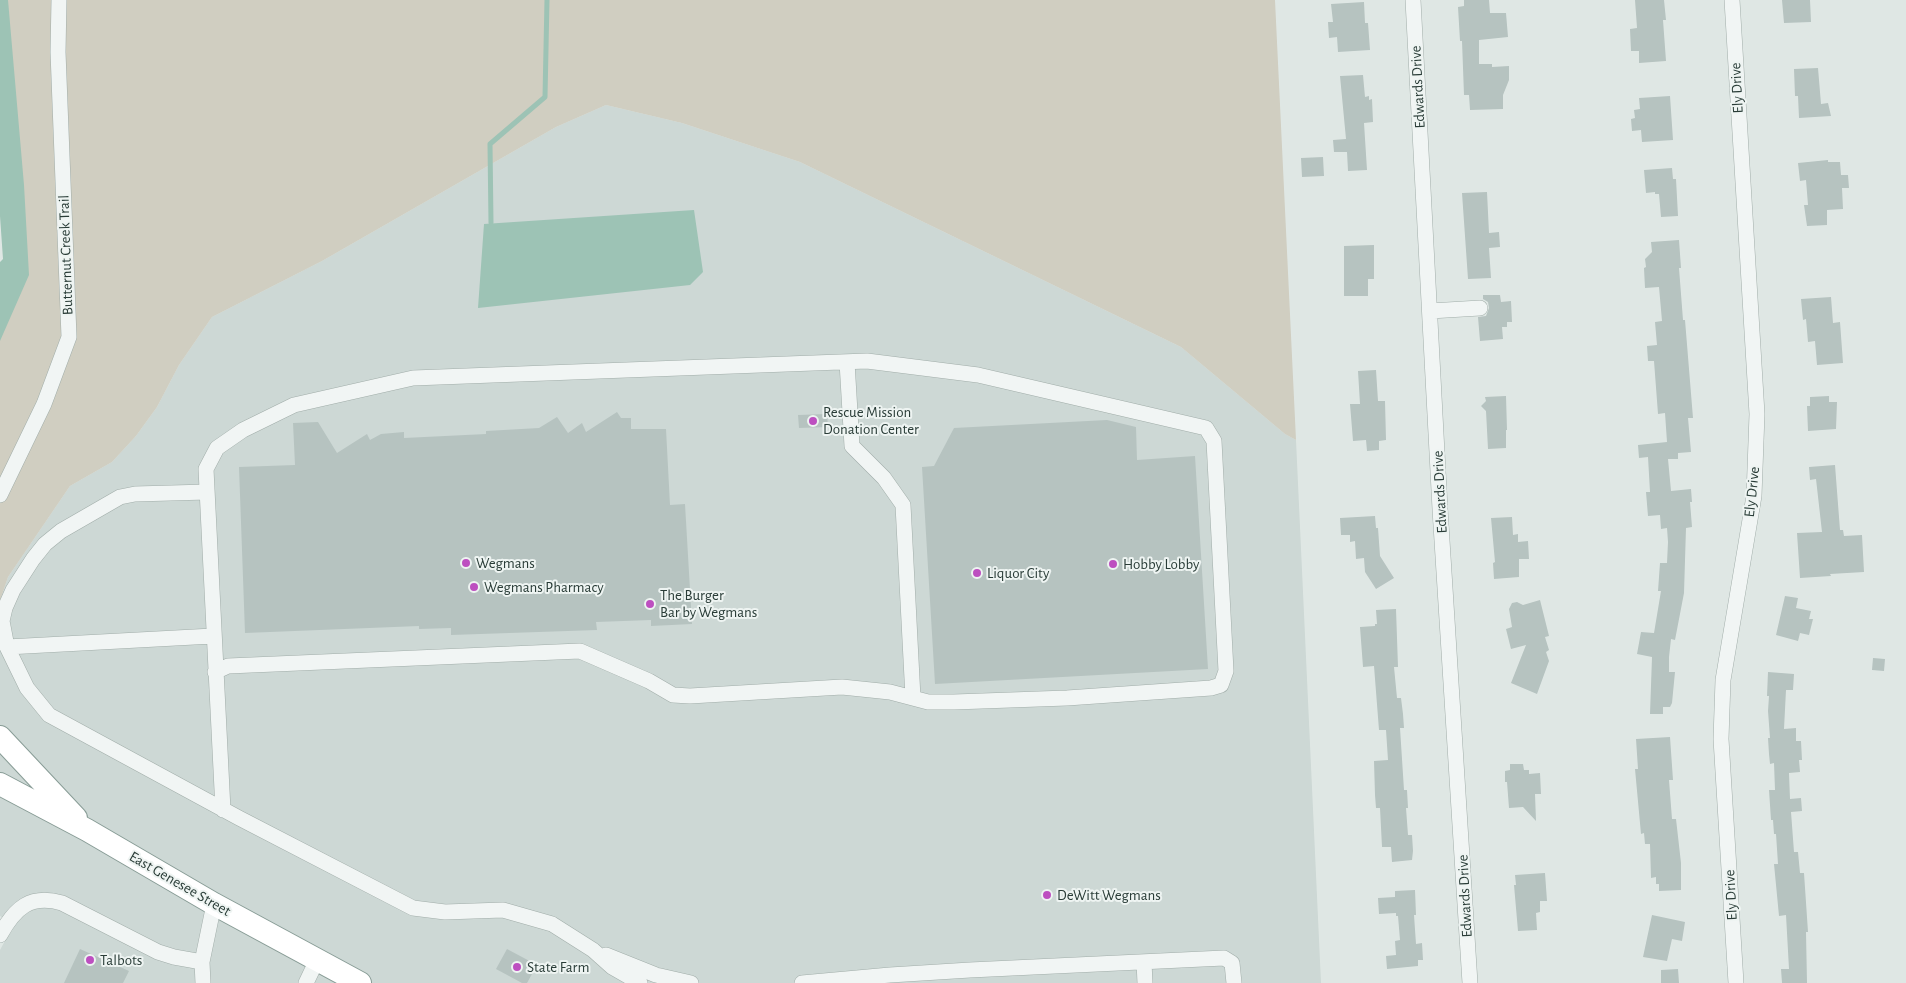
<!DOCTYPE html>
<html>
<head>
<meta charset="utf-8">
<style>
	body { margin:0 }
	canvas { display:block; background:#dfe7e4 }
</style>
</head>
<body>
<canvas width="1906" height="983"></canvas>
<script>
const context = document.querySelector('canvas').getContext('2d');
context.lineJoin = 'round';
function paint(path, color) { context.fillStyle = color; context.fill(path, 'evenodd'); }
function stroke(path, color, width, dash) { context.strokeStyle = color; context.lineWidth = width; context.lineCap = dash ? 'butt' : 'round'; context.setLineDash(dash || []); context.stroke(path); }
function label(font, color, halo, rows, align = 'center') {
  context.font = font + ' "Alegreya Sans",sans-serif'; context.lineWidth = 4; context.setLineDash([]); context.textBaseline = 'middle'; context.strokeStyle = halo; context.fillStyle = color; for (const [text, x, y, turn = 0] of rows) {
    context.save(); context.translate(x, y); context.rotate((+turn || 0) * Math.PI / 180); context.textAlign = isNaN(turn) ? turn : align; if (halo) context.strokeText(text, 0, 0); context.fillText(text, 0, 0); context.restore();
  }
}
const built = new Path2D(`
	M606 105 682 123 800 162 1181 347 1285 434 1296 440 1321 983H0V950L14 924 0 916V601L8 577 70 486 112 462 136 436 157 407 179 365 212 317 322 261 556 127Z`);
const green = new Path2D(`
	M0 0H1275L1296 440 1285 434 1181 347 800 162 682 123 606 105 556 127 322 261 212 317 179 365 157 407 136 436 112 462 70 486 8 577 0 601V319L15 248Z`);
const water = new Path2D(`
	M0 0H8L24 185 29 275 0 341V262L3 259 0 216Z
	M694 210 703 272 690 285 478 308 484 224Z`);
const stream = new Path2D(`
	M491 223 490 144 545 97 547 0`);
const building = new Path2D(`
	M1464 0H1489L1490 13H1506L1508 37 1479 40V64H1492V67L1509 66V80L1503 95V109L1470 110 1469 95H1464L1462 41H1460L1458 7 1464 6Z
	M1635 0H1664L1666 20H1663L1666 61 1639 63V51H1631L1630 29 1637 28Z
	M1782 0H1810L1811 22 1784 23Z
	M1364 2 1365 23H1368L1370 50 1338 52 1337 37 1329 38 1328 22H1333L1331 4Z
	M1818 68 1821 104 1828 103 1831 116 1799 118 1798 96H1795L1794 69Z
	M1363 75 1365 97 1369 96V100L1372 99 1373 122 1364 123 1367 170 1348 171 1347 152H1334L1333 140 1346 139 1340 76Z
	M1670 96 1673 140 1642 142 1641 130 1632 131 1631 119 1635 118 1634 110 1640 109 1639 98Z
	M1323 157 1324 176 1302 177 1301 158Z
	M1828 160V162H1840L1841 175H1848L1849 188H1842L1843 209 1827 210V225L1807 226 1804 205H1808L1806 180 1800 181 1798 163Z
	M1672 168 1673 179H1676L1678 216 1661 217 1659 194H1655V192L1646 193 1644 170Z
	M1487 192 1489 233 1499 232 1500 247 1489 248 1491 278 1468 279 1462 193Z
	M1679 240 1681 268H1679L1683 320H1685L1693 418H1688L1691 452 1678 453V459H1668L1671 491 1691 489 1692 502H1690L1692 527 1686 528 1684 593 1675 640 1671 639 1669 657V672H1675L1672 703 1670 707H1663V714H1650L1652 657 1637 654 1641 632 1654 633 1661 591H1658L1660 563H1667L1668 542 1667 528 1661 529 1660 515 1648 516 1646 492H1650L1648 457 1639 458 1638 445 1667 442 1665 413 1658 414 1654 361H1648L1647 346 1657 345 1655 322 1662 321 1659 287 1645 288 1644 268 1646 267 1645 259 1652 252 1651 242Z
	M1374 245V279H1368V296H1344V246Z
	M1483 295H1500L1501 302 1511 301 1512 322H1507V327H1502L1503 339 1480 341 1478 317 1486 316 1489 308 1488 302 1483 299Z
	M1831 297 1833 323 1840 322 1843 363 1817 365 1815 341 1808 342 1806 319 1803 320 1801 299Z
	M1376 370 1378 401H1385L1386 440 1379 441V450L1367 451 1366 440 1353 441 1350 404H1360L1358 371Z
	M1506 396 1507 430H1506V448L1488 449 1486 411 1481 406 1486 401 1485 397Z
	M1829 396V402H1837L1836 429 1808 431 1807 406H1810V397Z
	M617 412 621 418H631V429H666L670 505 685 504 692 624 651 626V620L596 622 597 630 451 635V628L419 629V626L245 633 239 467 295 465 293 423 318 422 337 453 367 434 370 440 381 434 404 432V438L486 434V431L539 428 557 417 568 433 582 423 586 432Z
	M827 414 828 427 799 428 798 415Z
	M1107 420 1136 427 1137 460 1195 456 1208 669 935 684 922 467 934 466 954 428Z
	M1835 465 1840 530H1843L1844 536 1862 535 1864 572 1830 574 1831 576 1800 578 1797 533 1822 532 1816 479 1810 480 1809 467Z
	M1375 516 1376 528H1378L1380 556 1394 578 1376 589 1365 572 1364 558 1356 559 1355 541 1350 542V535H1341L1340 518Z
	M1512 517 1513 535 1518 534V542L1528 541 1529 559H1519V577L1494 579 1493 563 1495 562 1491 518Z
	M1785 596 1798 598 1796 608 1811 611 1809 619H1813L1809 635 1800 633 1798 641 1776 635Z
	M1540 600 1549 636 1545 637 1549 650 1546 652 1549 661 1537 694 1511 683 1526 645 1511 649 1506 629 1512 627 1509 609 1512 603 1517 602 1523 605Z
	M1396 609 1398 667H1394L1397 698H1401L1403 714 1404 728H1400L1404 790H1407L1408 808H1406L1408 835H1412L1413 851 1412 860 1392 862 1391 847H1382L1380 808H1376L1375 795 1374 761 1388 760 1386 730H1379L1374 666 1363 667 1360 627 1375 626V624H1377L1376 610Z
	M1873 658 1885 659 1884 671 1872 670Z
	M1768 672 1794 674 1793 690H1786L1784 729 1796 728V741H1801L1802 760H1799L1800 772 1789 773 1790 799 1801 798 1802 811 1791 812 1794 852H1798L1800 873H1804L1808 932H1806L1807 983H1782L1781 969H1789L1786 915 1779 916 1774 864H1778L1776 834H1774L1773 820H1771L1769 790H1775L1774 763 1770 764 1769 754 1768 738H1770L1768 711 1769 696H1767Z
	M1670 737 1673 780H1669L1672 819H1676L1681 863V890L1659 891V884H1656V877L1651 878 1650 844H1645L1644 833 1641 834 1635 769H1638L1636 739Z
	M1510 764H1523L1524 770H1529V774L1540 773 1541 794H1535L1536 821 1523 807 1509 808 1507 782H1505V771L1510 770Z
	M1545 873 1547 901H1540V912L1536 913 1537 930 1518 931 1514 885H1516L1515 875Z
	M1415 890 1416 915H1414L1416 944 1422 943 1423 960H1418V966L1387 969 1386 956 1396 955 1395 941 1400 940 1398 916H1396V913L1379 914 1378 898 1395 897V891Z
	M1652 915 1685 922 1682 941 1672 939 1667 961 1643 957Z
	M80 949 129 971 123 983H64Z
	M507 949 537 965 527 983H522L496 969Z
	M1678 969 1679 983H1661V970Z`);
const minor = new Path2D(`
	M1413 0 1440 509 1470 983
	M1732 0 1757 414 1754 496 1723 680 1721 739 1736 983
	M1430 311 1480 308
	M847 362 852 446 884 478 903 505 913 698
	M207 492 135 494 120 497 61 531 45 544 33 559 13 590 5 608 2 621 7 647 27 688 49 715 239 818 413 908 445 912 503 910 552 924 593 950 612 967 640 983
	M0 495 44 404 69 337 58 52 59 0
	M7 647 213 636
	M215 672 228 666 580 651 649 681 673 695 690 696 842 687 890 692 928 702H954L1067 698 1211 688 1221 685 1226 671 1214 441 1206 428 978 375 867 361 413 378 294 405 243 430 217 448 206 469 223 810
	M0 935C15 908 30 894 62 903L158 952 174 957 202 962
	M606 955 656 975 691 983
	M1144 962 1145 983
	M203 983 202 962 214 904
	M306 983 317 960
	M802 983 890 975 970 970 1224 958 1232 963 1234 983`);
const highway = new Path2D(`
	M0 737 76 818
	M0 784 87 830 214 904 360 983`);
const markers = [
	[813,421,5,"#bd4fc0"],
	[466,563,5,"#bd4fc0"],
	[1113,564,5,"#bd4fc0"],
	[977,573,5,"#bd4fc0"],
	[474,587,5,"#bd4fc0"],
	[650,604,5,"#bd4fc0"],
	[1047,895,5,"#bd4fc0"],
	[90,960,5,"#bd4fc0"],
	[517,967,5,"#bd4fc0"]
];
const streetNames = [
	["Edwards Drive",1418,87,-93],
	["Ely Drive",1737,88,-93],
	["Butternut Creek Trail",66,255,-92],
	["Edwards Drive",1440,492,-93],
	["Ely Drive",1752,492,-84],
	["East Genesee Street",180,884,30],
	["Ely Drive",1731,895,-93],
	["Edwards Drive",1465,896,-93]
];
const poiNames = [
	["Rescue Mission",823,412],
	["Donation Center",823,429],
	["Wegmans",476,563],
	["Hobby Lobby",1123,564],
	["Liquor City",987,573],
	["Wegmans Pharmacy",484,587],
	["The Burger",660,595],
	["Bar by Wegmans",660,612],
	["DeWitt Wegmans",1057,895],
	["Talbots",100,960],
	["State Farm",527,967]
];
paint(built, '#cdd8d5');
paint(green, '#d0cec1');
paint(water, '#9dc3b5');
stroke(stream, '#9dc3b5', 5);
paint(building, '#b6c3c0');
stroke(minor, '#a1ada9', 16);
stroke(highway, '#889c96', 24);
stroke(minor, '#f1f5f4', 15);
stroke(highway, '#fff', 22);
for (const [x, y, r, color] of markers) { const dot = new Path2D(); dot.arc(x, y, r, 0, 2 * Math.PI); context.fillStyle = color; context.fill(dot); stroke(dot, '#eef4f2', 2); }
label('15px', '#293c37', '#eef4f2', streetNames);
label('15px', '#293c37', '#eef4f2', poiNames, 'left');
</script>
</body>
</html>
